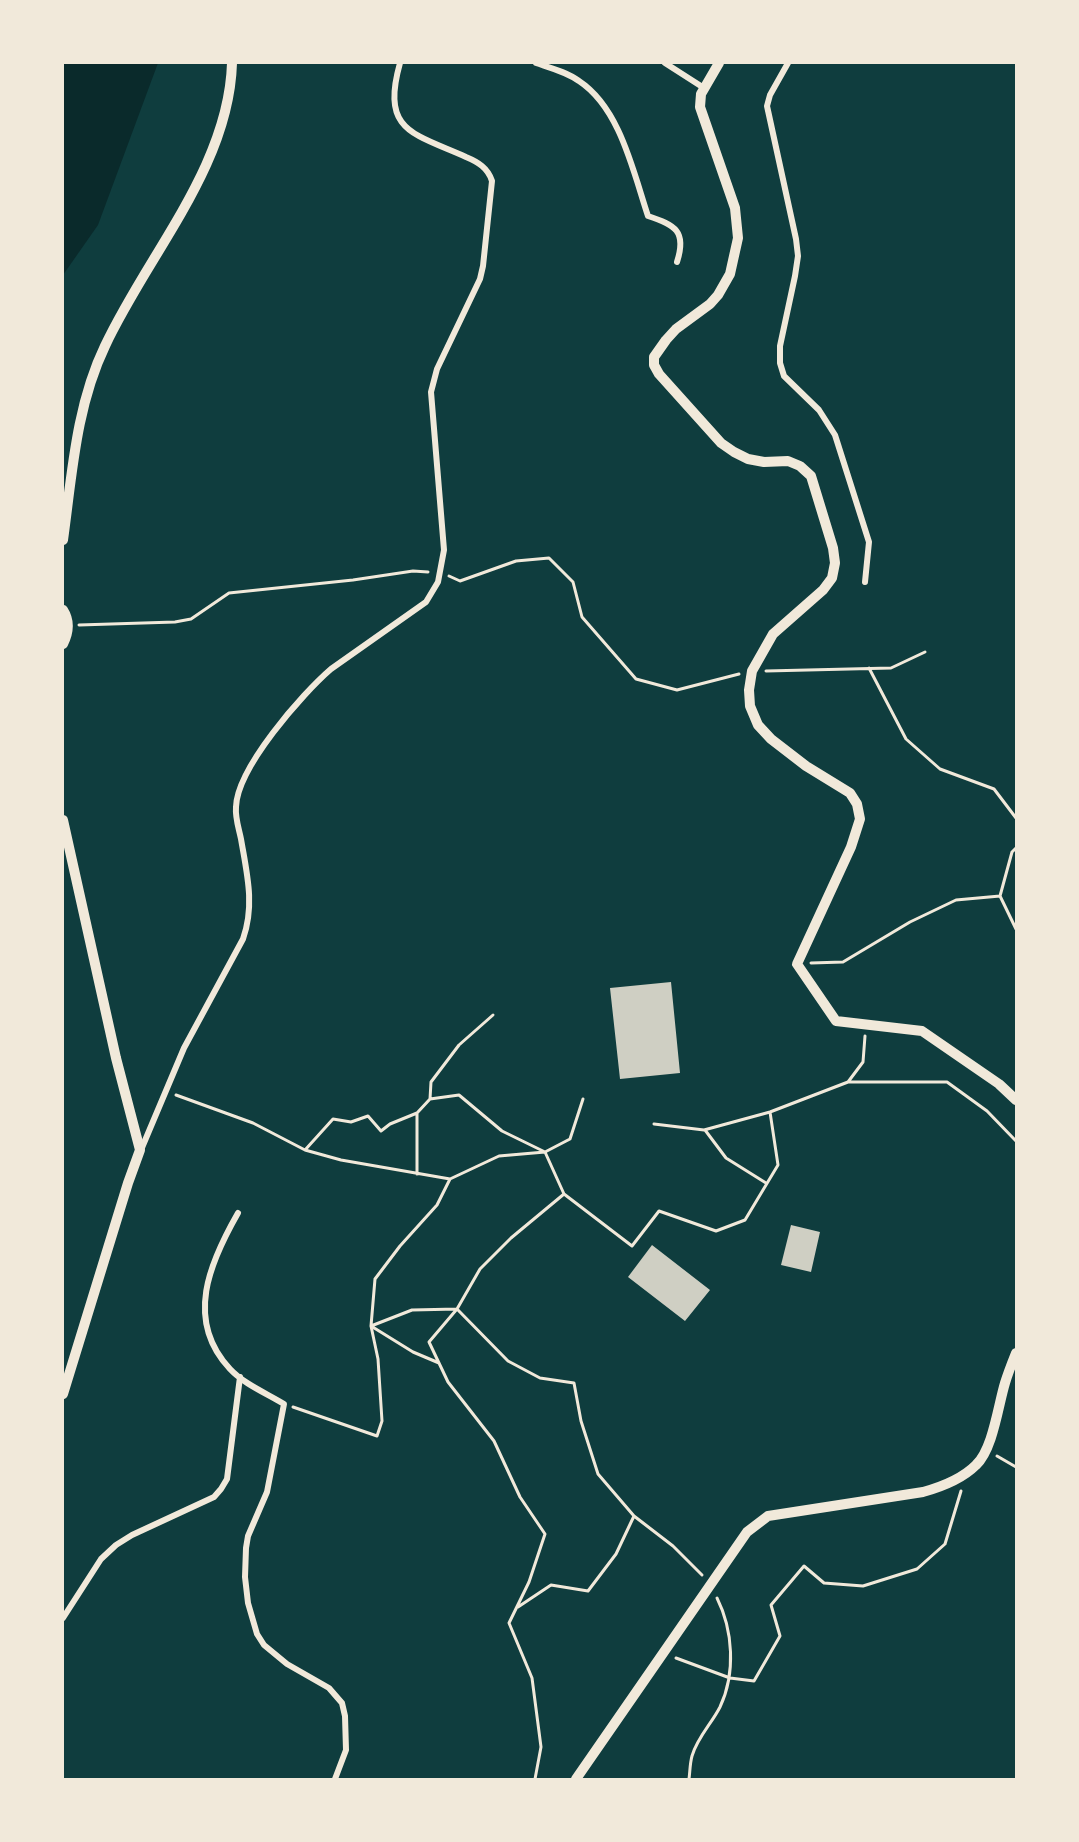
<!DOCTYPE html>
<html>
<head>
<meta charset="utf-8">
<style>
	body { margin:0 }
	#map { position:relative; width:1079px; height:1842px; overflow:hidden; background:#0f3d3e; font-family:"Fira Sans",sans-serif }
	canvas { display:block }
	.frame { position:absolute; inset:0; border:64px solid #f1e9da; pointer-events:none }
</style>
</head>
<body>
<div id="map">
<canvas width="1079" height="1842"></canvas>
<div class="frame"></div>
</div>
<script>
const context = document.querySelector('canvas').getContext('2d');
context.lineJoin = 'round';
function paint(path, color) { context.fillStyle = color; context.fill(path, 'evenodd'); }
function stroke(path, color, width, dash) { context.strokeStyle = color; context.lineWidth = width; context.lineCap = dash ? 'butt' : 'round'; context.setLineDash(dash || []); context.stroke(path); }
const water = new Path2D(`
	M63 63H158L98 225 63 275Z`);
const building = new Path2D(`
	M671 982 680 1073 620 1079 610 988Z
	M791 1225 820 1232 811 1272 781 1265Z
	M652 1245 710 1290 685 1321 628 1277Z`);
const path = new Path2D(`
	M449 576 460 581 516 561 549 558 573 582 582 617 636 679 677 690 739 674
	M79 625 175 622 191 619 229 593 353 580 413 571 428 572
	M869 668 906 739 940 769 994 789 1016 818
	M766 671 891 668 925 652
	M1016 848 1012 852 1000 896 1016 929
	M811 963 843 962 910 922 956 900 1000 896
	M848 1082H947L987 1111 1016 1141
	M176 1095 253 1123 305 1150 341 1160 450 1179 499 1156 545 1152 564 1194 511 1238 480 1269 457 1309 508 1361 540 1378 574 1383 581 1421 598 1474 634 1516 673 1546 702 1575
	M430 1099 431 1082 459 1045 493 1015
	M417 1113V1174
	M654 1124 704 1130 770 1112 848 1082 863 1062 865 1036
	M705 1130 726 1158 766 1183
	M305 1150 333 1119 351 1122 368 1116 381 1131 390 1124 417 1113 430 1099 459 1095 502 1131 545 1152 570 1139 583 1099
	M564 1194 632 1246 659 1211 716 1231 745 1220 778 1165 770 1112
	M439 1363 413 1352 371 1326 412 1310 457 1309 429 1342 448 1382 494 1441 520 1497 545 1534 529 1582 509 1623 532 1678 541 1747 535 1779
	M293 1407 377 1436 382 1421 378 1359 371 1326 375 1279 400 1246 437 1205 450 1179
	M997 1456 1016 1467
	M518 1607 551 1585 588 1591 616 1554 634 1516
	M676 1658 730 1678 754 1681 780 1636 771 1605 804 1566 824 1583 863 1586 917 1569 945 1544 961 1491
	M689 1779C690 1771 690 1763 692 1756 697 1738 712 1723 720 1707 736 1673 733 1630 717 1598`);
const minor = new Path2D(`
	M536 63C551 68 567 72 579 81 620 108 633 171 648 216 675 225 687 231 677 262
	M665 63 704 88
	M788 63 770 95 767 106 796 239 798 256 795 276 780 346V363L784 376 819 410 835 435 869 542 865 582
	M141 1150 184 1048 243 939C255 905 247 874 241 839 239 829 235 818 236 807 237 768 302 694 331 669L426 602 438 582 444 550 431 392 437 369 480 279 483 266 492 181C488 168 478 162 466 157 412 133 381 131 400 63
	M238 1213C210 1262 184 1320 230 1369 244 1384 266 1393 284 1404L267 1492 248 1536 246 1548 245 1577 248 1603 257 1634 264 1645 287 1664 329 1688 342 1703 345 1716 346 1750 335 1779
	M63 1618 101 1559 116 1545 132 1535 214 1497 221 1489 227 1479 240 1377`);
const tertiary = new Path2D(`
	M719 63 701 94 700 107 735 208 738 238 730 274 718 295 710 304 676 329 666 340 654 357V365L659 374 721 443 734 452 748 459 764 462 788 461 800 466 811 476 833 548 835 563 832 578 823 590 773 634 752 671 749 690 750 706 758 725 771 739 806 766 850 793 857 804 860 819 851 847 797 964 836 1021 922 1031 999 1084 1016 1100
	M63 540C72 475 76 406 105 346 148 254 229 167 232 63
	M63 610C70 621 69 632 63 644
	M63 820 116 1058 140 1150 128 1183 63 1394
	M576 1779 747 1532 768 1516 923 1492C941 1487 962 1479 976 1465 993 1449 998 1406 1005 1383 1008 1373 1012 1363 1016 1353`);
paint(water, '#0a2a2b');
paint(building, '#cfcfc3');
stroke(path, '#f1e9da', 3);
stroke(minor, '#f1e9da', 6);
stroke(tertiary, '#f1e9da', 10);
</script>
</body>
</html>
